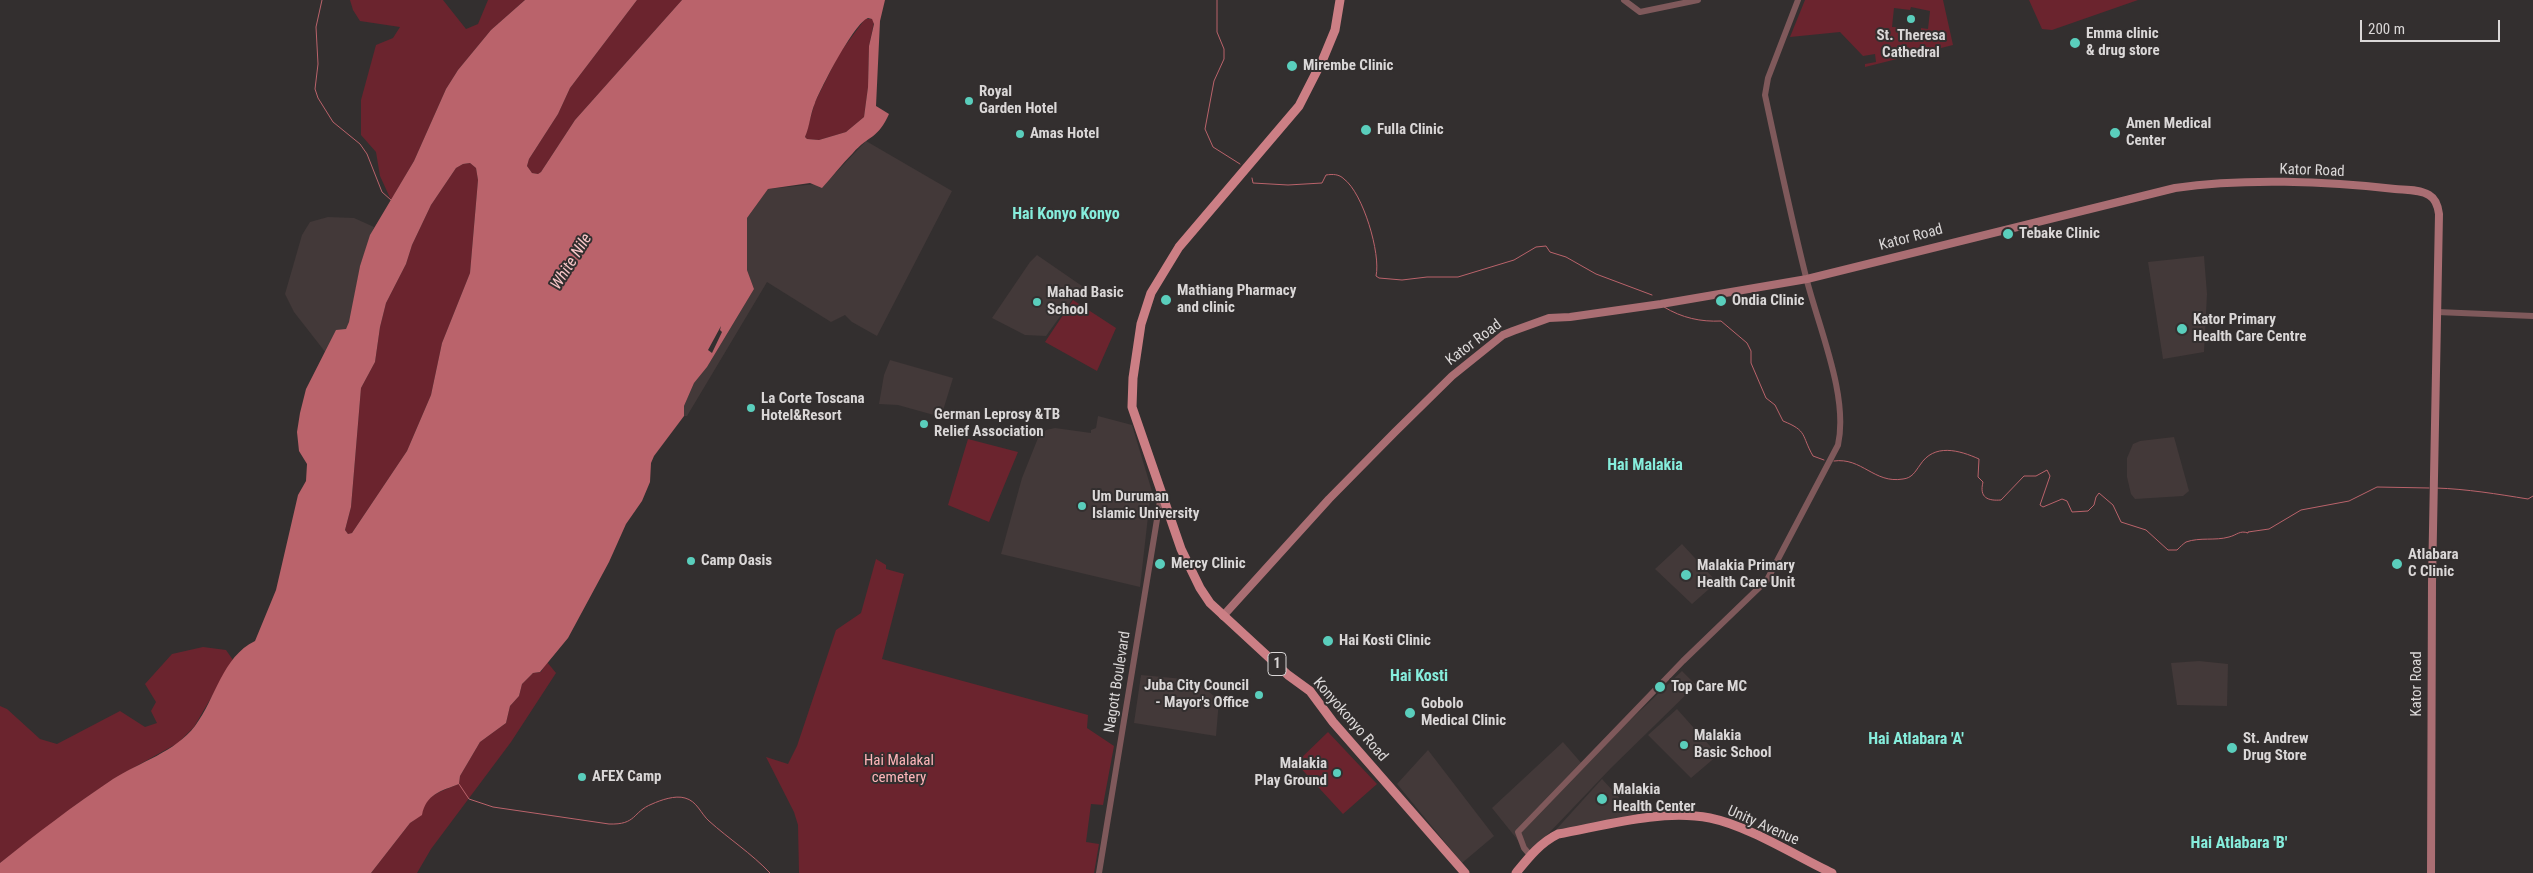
<!DOCTYPE html>
<html>
<head>
<meta charset="utf-8">
<style>
	body { margin:0 }
	#map { position:relative; width:2533px; height:873px; overflow:hidden; background:#332f2f; font-family:"Roboto Condensed",sans-serif }
	canvas { display:block }
	.scale { position:absolute; left:2360px; top:20px; width:140px; height:22px; box-sizing:border-box; border:2px solid #dad7d7; border-top:0; padding-left:6px; font-size:15px; line-height:18px; white-space:nowrap; color:#dad7d7; -webkit-text-stroke:4px #332f2f; paint-order:stroke }
</style>
</head>
<body>
<div id="map">
<canvas width="2533" height="873"></canvas>
<div class="scale">200 m</div>
</div>
<script>
const context = document.querySelector('canvas').getContext('2d');
context.lineJoin = 'round';
function paint(path, color) { context.fillStyle = color; context.fill(path, 'evenodd'); }
function stroke(path, color, width, dash) { context.strokeStyle = color; context.lineWidth = width; context.lineCap = dash ? 'butt' : 'round'; context.setLineDash(dash || []); context.stroke(path); }
function label(font, color, halo, rows, align = 'center') {
  context.font = font + ' "Roboto Condensed",sans-serif'; context.lineWidth = 4; context.setLineDash([]); context.textBaseline = 'middle'; context.strokeStyle = halo; context.fillStyle = color; for (const [text, x, y, turn = 0] of rows) {
    context.save(); context.translate(x, y); context.rotate((+turn || 0) * Math.PI / 180); context.textAlign = isNaN(turn) ? turn : align; if (halo) context.strokeText(text, 0, 0); context.fillText(text, 0, 0); context.restore();
  }
}
const built = new Path2D(`
	M866 141 952 191 877 336 852 322 845 315 831 322 767 282 687 416H684V406L694 383 707 367 754 289 747 270V218L768 189 826 183Z
	M328 217 354 218 374 227 360 266 350 322 346 329 330 345 326 353 294 312 285 294 302 235 310 222Z
	M1037 255 1082 286 1046 336 1025 335 992 318 1030 262Z
	M2204 256 2207 294 2204 352 2163 359 2148 262Z
	M890 360 953 378 941 417 898 405 879 404 884 375Z
	M1098 416 1132 425 1154 498 1150 499 1140 587 1001 554 1022 478 1038 438 1046 430 1055 428 1091 433V430L1096 428Z
	M2174 437 2189 491 2183 496 2135 499 2131 494 2127 477V458L2133 444 2140 441Z
	M1682 544 1717 582 1692 604 1655 569Z
	M2199 661 2228 664 2227 706 2177 705 2171 663Z
	M1682 671 1696 685 1611 768 1529 854 1492 808 1563 742 1583 765Z
	M1141 675 1194 680 1219 700 1216 736 1134 723Z
	M1677 709 1718 755 1691 778 1648 735Z
	M1428 750 1494 836 1462 863 1397 784Z
	M1602 779 1638 818 1553 833Z`);
const green = new Path2D(`
	M350 0H443L466 29 478 24 488 0H525L491 30 458 70 446 89 414 161 391 200 380 176 376 152 361 135V100L376 45 393 38 400 27 360 21 353 10Z
	M637 0H682L575 120 541 172 538 174 532 173 527 166 529 159 558 114 570 88Z
	M1805 0H1943L1953 45 1865 67V64L1876 62 1875 54 1863 56 1840 32 1790 37ZM1911 7 1930 11 1928 29 1921 28V33L1910 32V28L1892 27 1894 8 1910 10Z
	M2029 0H2138L2052 30 2042 29Z
	M865 19H872L874 22 869 46 868 87 864 117 846 132 819 140 807 139 805 137 815 102 839 54Z
	M470 163 476 168 478 180 470 273 442 343 431 395 407 451 352 533 348 534 345 530 351 507 361 388 375 362 380 327 386 303 406 264 412 245 431 205 456 168 463 164Z
	M1073 300 1116 328 1097 371 1045 342Z
	M968 439 1018 452 989 522 948 505Z
	M876 559 886 565V569L904 574 882 659 1088 715 1087 728 1114 746 1103 805 1091 804 1086 842 1099 844 1094 873H799L798 825 794 812 766 757 788 764 797 746 836 630 861 613Z
	M203 647 226 650 233 660 194 727 178 743 115 778 77 804 0 863V706L7 709 40 739 57 744 120 711 145 727 157 723 151 711 156 702 145 684 172 654Z
	M547 662 556 673 511 742 431 849 417 873H371L410 823C418 819 418 811 424 804 432 793 447 789 459 784L460 776 480 742 506 723 510 706 519 696 522 684 533 673 541 672Z
	M1328 732 1377 784 1343 814 1296 763Z`);
const water = new Path2D(`
	M525 0H637L570 88 558 114 529 159 527 166 532 173 538 174 541 172 575 120 682 0H885L880 21 876 106 889 114C878 139 869 135 853 153 842 164 832 177 822 188L810 183 768 189 747 218V270L754 289 707 367 694 383 684 406V416L654 456 651 463 650 482 642 501 626 524 609 562 568 638 540 672 533 673 522 684 519 696 510 706 506 723 480 742 460 776 459 784C441 791 426 794 422 815L410 823 371 873H0V863C36 834 74 805 113 779 140 762 175 752 195 726 216 698 222 657 255 641L276 590 298 495 306 481 307 464 299 451 297 432 300 413 306 389 336 330 346 329 349 322 360 266 370 235 414 161 446 89 458 70 491 30ZM868 18 872 19 874 24 869 46 868 87 864 117 846 132 819 140 807 139 805 137C810 126 810 114 815 103 821 88 854 23 868 18ZM470 163 476 168 478 180 470 273 442 343 431 395 407 451 352 533 348 534 345 530 351 507 361 388 375 362 380 327 386 303 406 264 412 245 431 205 456 168 463 164Z`);
const pier = new Path2D(`
	M721 326 720 330 722 332 712 353 708 350Z`);
const stream = new Path2D(`
	M322 0 316 27 318 64 315 89 318 98 333 122 360 144 367 154 382 192 391 200
	M1217 0V32L1224 49V59L1214 81 1205 129 1213 147 1240 164
	M1252 178 1253 183 1288 185 1322 183 1326 175C1333 174 1339 174 1344 179 1363 193 1381 254 1376 276L1379 278 1402 280 1427 277H1458L1514 260 1536 247 1546 246 1550 252 1566 257 1596 274 1652 295
	M1664 307C1682 318 1701 322 1721 321L1747 343 1751 351V363L1766 398 1775 405 1783 421C1808 431 1801 435 1813 456L1824 460
	M1834 461C1862 457 1874 484 1903 479 1912 478 1915 472 1920 465 1934 443 1959 450 1979 459L1978 477 1983 482C1979 498 1988 501 2001 500L2024 476H2036L2047 470 2050 476 2040 505 2043 507 2062 499 2067 501 2072 512 2088 511 2094 505 2096 497 2099 493 2113 505 2121 522 2146 530 2168 550H2177C2180 547 2183 544 2186 542 2200 537 2215 541 2229 537 2237 535 2240 530 2248 533V532L2269 529 2301 510 2349 501 2377 487 2429 488
	M2436 488C2467 489 2497 494 2528 499L2533 496
	M459 784 469 799 493 807 609 824C637 825 632 812 652 804 661 800 675 795 685 798 697 801 701 814 709 821 729 839 751 853 770 873`);
const tertiary = new Path2D(`
	M1624 0 1640 12 1698 0
	M2437 312 2533 316
	M1530 855 1524 848 1518 832 1683 661 1767 580 1838 445C1849 396 1818 326 1806 277 1791 217 1778 156 1765 95L1768 78 1798 0
	M1099 873 1161 495`);
const secondary = new Path2D(`
	M1223 616 1329 499 1395 432 1452 376 1503 335 1513 331 1549 318 1570 317 1661 304 1807 279 2175 188C2242 178 2327 181 2395 189 2405 190 2419 189 2429 195 2436 199 2438 206 2439 214L2432 582 2431 873`);
const primary = new Path2D(`
	M1340 0 1335 30 1323 59 1299 106 1179 247 1151 293 1141 324 1133 378 1132 407 1181 549 1200 588 1210 603 1288 675 1310 691 1333 722 1465 873
	M1516 873C1529 857 1540 843 1558 834 1607 825 1661 809 1710 818 1749 826 1796 856 1832 873`);
const markers = [
	[1911,19,5,"#5acebc"],
	[2075,43,6,"#5acebc"],
	[1292,66,6,"#5acebc"],
	[969,101,5,"#5acebc"],
	[1366,130,6,"#5acebc"],
	[2115,133,6,"#5acebc"],
	[1020,134,5,"#5acebc"],
	[2008,234,6,"#5acebc"],
	[1166,300,6,"#5acebc"],
	[1721,301,6,"#5acebc"],
	[1037,302,5,"#5acebc"],
	[2182,329,6,"#5acebc"],
	[751,408,5,"#5acebc"],
	[924,424,5,"#5acebc"],
	[1082,506,5,"#5acebc"],
	[691,561,5,"#5acebc"],
	[1160,564,6,"#5acebc"],
	[2397,564,6,"#5acebc"],
	[1686,575,6,"#5acebc"],
	[1328,641,6,"#5acebc"],
	[1660,687,6,"#5acebc"],
	[1259,695,5,"#5acebc"],
	[1410,713,6,"#5acebc"],
	[1684,745,5,"#5acebc"],
	[2232,748,6,"#5acebc"],
	[1337,773,5,"#5acebc"],
	[582,777,5,"#5acebc"],
	[1602,799,6,"#5acebc"]
];
const shields = [
	[1277,664,18]
];
const shieldNames = [
	["1",1277,664]
];
const poiNames = [
	["Emma clinic",2086,34],
	["& drug store",2086,51],
	["St. Theresa",1911,36,"center"],
	["Cathedral",1911,53,"center"],
	["Mirembe Clinic",1303,66],
	["Royal",979,92],
	["Garden Hotel",979,109],
	["Amen Medical",2126,124],
	["Center",2126,141],
	["Fulla Clinic",1377,130],
	["Amas Hotel",1030,134],
	["Tebake Clinic",2019,234],
	["Mathiang Pharmacy",1177,291],
	["and clinic",1177,308],
	["Mahad Basic",1047,293],
	["School",1047,310],
	["Ondia Clinic",1732,301],
	["Kator Primary",2193,320],
	["Health Care Centre",2193,337],
	["La Corte Toscana",761,399],
	["Hotel&Resort",761,416],
	["German Leprosy &TB",934,415],
	["Relief Association",934,432],
	["Um Duruman",1092,497],
	["Islamic University",1092,514],
	["Atlabara",2408,555],
	["C Clinic",2408,572],
	["Camp Oasis",701,561],
	["Mercy Clinic",1171,564],
	["Malakia Primary",1697,566],
	["Health Care Unit",1697,583],
	["Hai Kosti Clinic",1339,641],
	["Juba City Council",1249,686,"right"],
	["- Mayor's Office",1249,703,"right"],
	["Top Care MC",1671,687],
	["Gobolo",1421,704],
	["Medical Clinic",1421,721],
	["Malakia",1694,736],
	["Basic School",1694,753],
	["St. Andrew",2243,739],
	["Drug Store",2243,756],
	["Malakia",1327,764,"right"],
	["Play Ground",1327,781,"right"],
	["AFEX Camp",592,777],
	["Malakia",1613,790],
	["Health Center",1613,807]
];
const streetNames = [
	["Kator Road",2312,171,2],
	["Kator Road",1911,238,-15],
	["Kator Road",1474,343,-37],
	["Nagott Boulevard",1118,682,-81],
	["Kator Road",2417,684,-90],
	["Konyokonyo Road",1350,720,49],
	["Unity Avenue",1763,826,24]
];
const parkNames = [
	["Hai Malakal",899,761],
	["cemetery",899,778]
];
const neighbourhoodNames = [
	["Hai Konyo Konyo",1066,215],
	["Hai Malakia",1645,466],
	["Hai Kosti",1419,677],
	["Hai Atlabara 'A'",1916,740],
	["Hai Atlabara 'B'",2239,844]
];
const waterNames = [
	["White Nile",572,262,-58]
];
paint(built, '#433939');
paint(green, '#6b242e');
paint(water, '#ba636b');
paint(pier, '#332f2f');
stroke(stream, '#ba636b', 1);
stroke(tertiary, '#7f595b', 6);
stroke(secondary, '#aa6e73', 8);
stroke(primary, '#cc7f85', 9);
for (const [x, y, r, color] of markers) { const dot = new Path2D(); dot.arc(x, y, r, 0, 2 * Math.PI); context.fillStyle = color; context.fill(dot); stroke(dot, '#332f2f', 2); }
for (const [x, y, w] of shields) { const box = new Path2D(); box.roundRect(x - w / 2, y - 11.5, w, 23, 4); context.fillStyle = '#332f2f'; context.fill(box); stroke(box, '#dad7d7', 1); }
label('bold 14px', '#dad7d7', null, shieldNames);
label('bold 15px', '#dad7d7', '#332f2f', poiNames, 'left');
label('15px', '#dad7d7', '#332f2f', streetNames);
label('15px', '#feb5b9', '#332f2f', parkNames);
label('bold 16px', '#86eddc', '#332f2f', neighbourhoodNames);
label('italic 16px', '#fac8ca', '#332f2f', waterNames);
</script>
</body>
</html>
